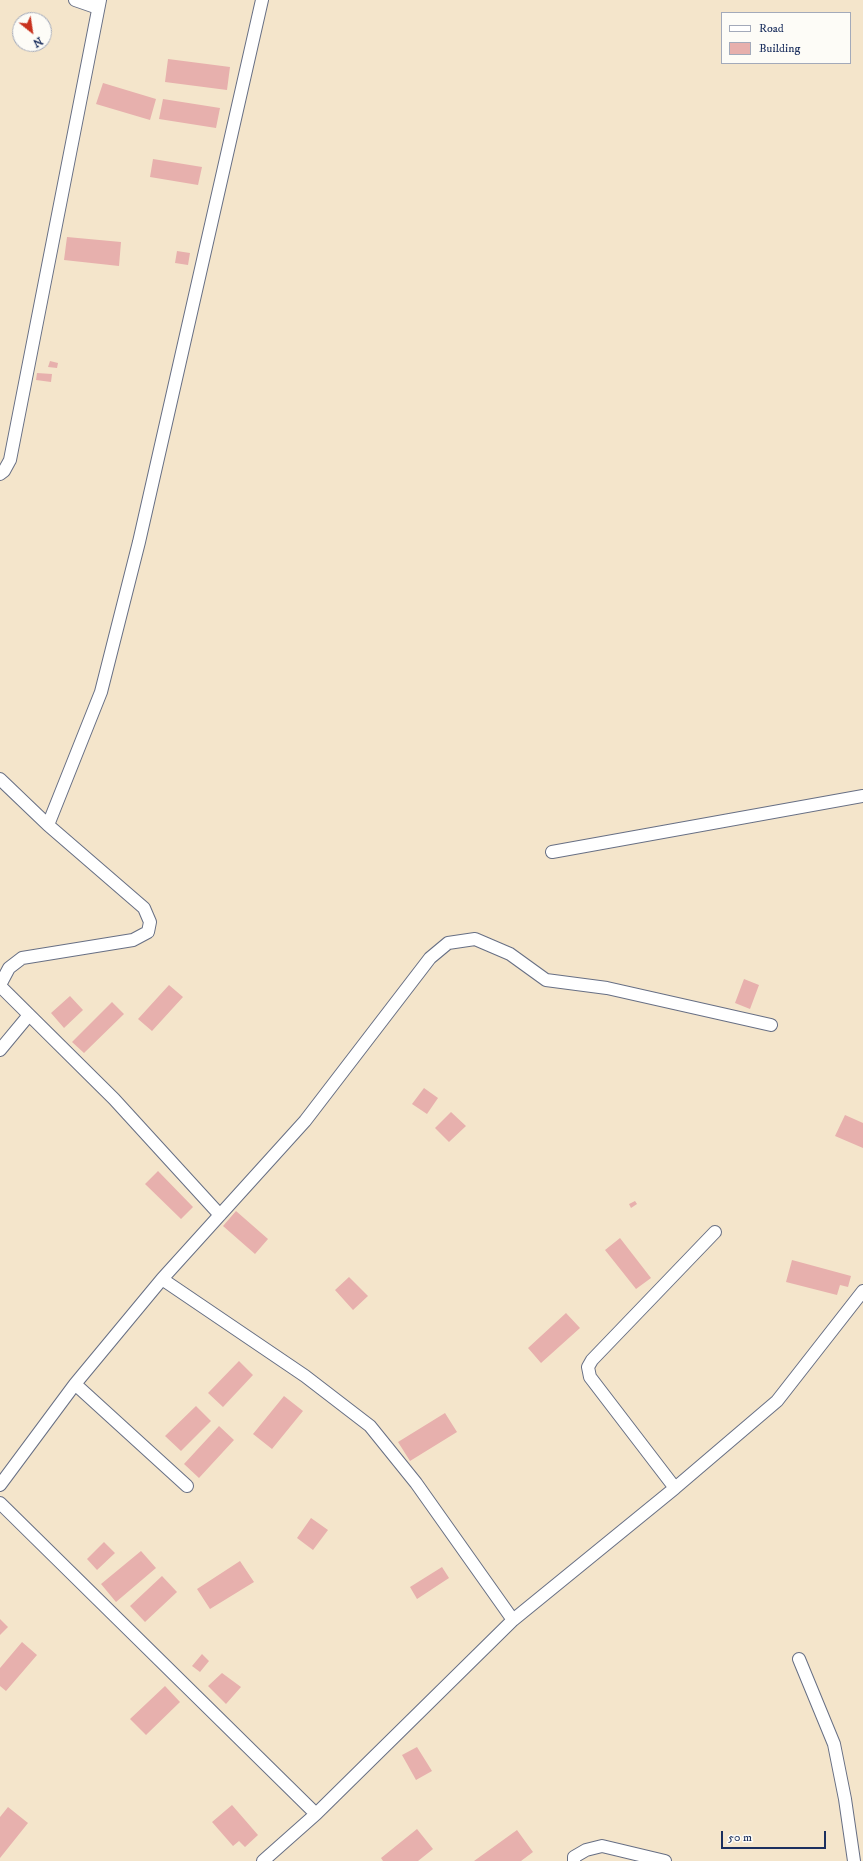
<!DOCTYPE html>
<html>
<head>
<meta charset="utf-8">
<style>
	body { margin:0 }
	#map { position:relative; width:863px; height:1861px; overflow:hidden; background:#f4e5cb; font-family:"IM FELL DW Pica",serif }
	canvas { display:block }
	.legend { position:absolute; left:721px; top:12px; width:130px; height:52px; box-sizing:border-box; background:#fdfcf7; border:1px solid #a3aaba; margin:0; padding:5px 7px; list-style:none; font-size:12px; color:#1b2f5e }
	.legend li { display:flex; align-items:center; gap:8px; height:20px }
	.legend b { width:20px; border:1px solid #a3aaba }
	.north { position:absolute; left:12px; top:12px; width:40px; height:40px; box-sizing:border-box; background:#fdfcf7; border:1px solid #a3aaba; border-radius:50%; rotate:150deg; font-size:11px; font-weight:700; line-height:16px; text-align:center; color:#1b2f5e }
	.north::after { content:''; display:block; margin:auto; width:14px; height:18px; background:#c8321e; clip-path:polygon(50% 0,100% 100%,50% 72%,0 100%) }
	.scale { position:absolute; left:721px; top:1831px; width:105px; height:18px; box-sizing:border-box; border:2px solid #1b2f5e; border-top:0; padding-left:5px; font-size:12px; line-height:14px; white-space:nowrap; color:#1b2f5e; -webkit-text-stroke:3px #fdfcf7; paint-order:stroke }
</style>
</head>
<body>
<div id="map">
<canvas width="863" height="1861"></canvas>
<ul class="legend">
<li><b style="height:5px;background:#fff"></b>Road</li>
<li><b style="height:11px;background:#e7b0ad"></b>Building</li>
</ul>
<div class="north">N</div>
<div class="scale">50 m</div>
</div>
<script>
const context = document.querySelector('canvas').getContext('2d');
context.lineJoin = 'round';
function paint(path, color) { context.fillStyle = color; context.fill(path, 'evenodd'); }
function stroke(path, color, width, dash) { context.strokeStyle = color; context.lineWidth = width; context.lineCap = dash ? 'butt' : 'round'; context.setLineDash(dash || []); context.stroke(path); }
const building = new Path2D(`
	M168 59 230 67 227 90 165 82Z
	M103 83 156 99 150 120 96 104Z
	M163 99 220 108 216 128 159 119Z
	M153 159 202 167 198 185 150 177Z
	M67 237 121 242 119 266 64 260Z
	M177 251 190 253 188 265 175 263Z
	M50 361 58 363 57 368 48 367Z
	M37 373 52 374 51 382 36 380Z
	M744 979 759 985 750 1009 735 1003Z
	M169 985 183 997 152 1031 138 1019Z
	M70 996 83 1010 64 1028 51 1013Z
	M112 1002 124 1014 84 1053 72 1042Z
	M424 1088 438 1098 427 1114 412 1104Z
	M451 1112 466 1126 449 1142 435 1128Z
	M845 1115 863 1123V1148L835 1136Z
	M158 1171 193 1207 181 1219 145 1184Z
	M635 1201 637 1204 631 1208 629 1204Z
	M236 1211 268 1239 255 1254 223 1226Z
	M620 1238 651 1278 636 1289 605 1250Z
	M792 1260 851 1276 848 1287 840 1285 837 1295 786 1282Z
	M349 1277 368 1296 353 1310 335 1290Z
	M566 1313 580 1328 541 1363 528 1348Z
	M239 1361 253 1375 223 1407 208 1393Z
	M284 1396 303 1411 272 1449 253 1434Z
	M196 1406 211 1421 181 1451 165 1436Z
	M445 1413 457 1432 410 1461 398 1442Z
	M219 1426 234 1440 199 1478 184 1464Z
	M311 1518 328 1530 313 1550 297 1538Z
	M104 1542 115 1553 97 1570 87 1559Z
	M141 1551 156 1568 116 1602 101 1584Z
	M240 1561 254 1582 210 1609 197 1589Z
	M442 1567 449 1578 417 1599 410 1587Z
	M162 1576 177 1592 145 1622 130 1606Z
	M0 1619 8 1627 0 1635Z
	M22 1642 37 1655 6 1691 0 1686V1668Z
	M202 1654 209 1661 200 1672 192 1666Z
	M222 1673 241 1687 226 1704 208 1686Z
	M165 1686 180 1702 146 1735 130 1719Z
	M417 1747 432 1771 416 1780 402 1755Z
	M232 1805 258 1835 245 1847 239 1841 233 1846 212 1822Z
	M8 1807 28 1823 0 1858V1817Z
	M417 1829 433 1849 418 1861H383L381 1858Z
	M517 1830 533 1852 521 1861H474Z`);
const street = new Path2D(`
	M75 0 98 8
	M0 474 4 471 10 460 100 0
	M0 779 48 825
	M552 852 863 796
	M0 985 9 968 22 958 133 940 148 932 150 922 144 908 48 825 101 692 139 542 262 0
	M0 986 114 1099 220 1215
	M0 1050 29 1015
	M162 1279 305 1376 370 1426 416 1483 513 1620
	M75 1384 187 1486
	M0 1485 75 1384 162 1279 305 1121 430 958 448 943 475 939 510 954 546 980 607 988 771 1025
	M675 1488 590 1377 588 1367 592 1360 715 1232
	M0 1503 316 1814
	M799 1659 834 1744 845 1799 854 1861
	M263 1861 316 1814 513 1620 675 1488 777 1401 863 1291
	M574 1861V1857L586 1850 602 1846 665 1861`);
paint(building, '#e7b0ad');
stroke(street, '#676f84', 14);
stroke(street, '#fff', 12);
</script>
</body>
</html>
